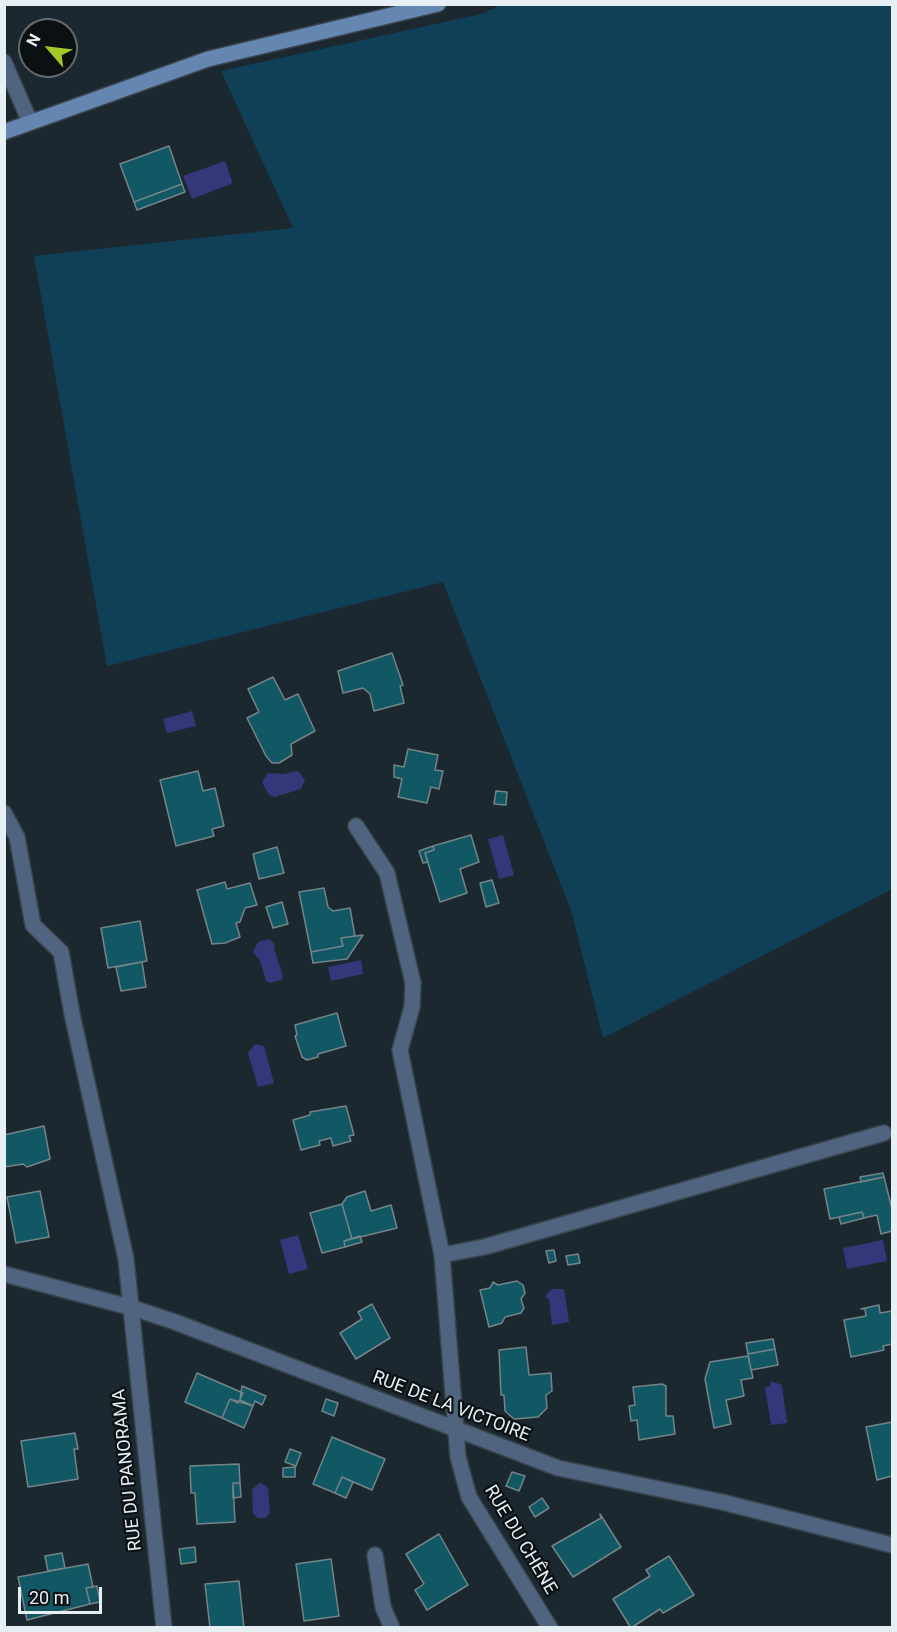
<!DOCTYPE html>
<html>
<head>
<meta charset="utf-8">
<style>
	body { margin:0 }
	#map { position:relative; width:897px; height:1632px; overflow:hidden; background:#1c2830; font-family:Roboto,sans-serif }
	canvas { display:block }
	.frame { position:absolute; inset:0; border:6px solid #e6eff4; pointer-events:none }
	.north { position:absolute; left:18px; top:18px; width:60px; height:60px; box-sizing:border-box; background:#0b1013; border:2px solid #63696d; border-radius:50%; rotate:298deg; font-size:16px; font-weight:700; line-height:24px; text-align:center; color:#e6eff4 }
	.north::after { content:''; display:block; margin:auto; width:21px; height:27px; background:#a5c824; clip-path:polygon(50% 0,100% 100%,50% 72%,0 100%) }
	.scale { position:absolute; left:18px; top:1587px; width:84px; height:27px; box-sizing:border-box; border:3px solid #e6eff4; border-top:0; padding-left:8px; font-size:18px; line-height:21px; white-space:nowrap; color:#e6eff4; -webkit-text-stroke:4px #0b1013; paint-order:stroke }
</style>
</head>
<body>
<div id="map">
<canvas width="897" height="1632"></canvas>
<div class="frame"></div>
<div class="north">N</div>
<div class="scale">20 m</div>
</div>
<script>
const context = document.querySelector('canvas').getContext('2d');
context.lineJoin = 'round';
function paint(path, color) { context.fillStyle = color; context.fill(path, 'evenodd'); }
function stroke(path, color, width, dash) { context.strokeStyle = color; context.lineWidth = width; context.lineCap = dash ? 'butt' : 'round'; context.setLineDash(dash || []); context.stroke(path); }
function label(font, color, halo, rows, align = 'center') {
  context.font = font + ' Roboto,sans-serif'; context.lineWidth = 4.5; context.setLineDash([]); context.textBaseline = 'middle'; context.strokeStyle = halo; context.fillStyle = color; for (const [text, x, y, turn = 0] of rows) {
    context.save(); context.translate(x, y); context.rotate((+turn || 0) * Math.PI / 180); context.textAlign = isNaN(turn) ? turn : align; if (halo) context.strokeText(text, 0, 0); context.fillText(text, 0, 0); context.restore();
  }
}
const green = new Path2D(`
	M503 4 892 5V889L603 1038 572 913 443 582 107 666 34 256 293 228 221 71 481 14Z`);
const water = new Path2D(`
	M225 161 232 181 231 184 192 199 183 176Z
	M192 711 196 726 167 733 163 719Z
	M298 771 305 780 301 789 275 797 269 795 262 782 268 773 283 774Z
	M503 835 514 875 499 879 488 839Z
	M269 939 275 944 274 948 283 976 281 980 270 983 266 981 260 961 253 952 258 942Z
	M361 960 363 974 331 981 328 967Z
	M255 1044 264 1046 274 1083 258 1087 248 1053Z
	M298 1235 308 1269 289 1274 280 1240Z
	M883 1240 887 1261 847 1269 843 1248Z
	M552 1289H564L569 1322 552 1325 549 1300 545 1296Z
	M771 1381 782 1385 787 1423 771 1425 765 1387 770 1386Z
	M260 1482 268 1488 270 1513 266 1518H258L253 1514 252 1490Z`);
const building = new Path2D(`
	M169 146 182 184 134 202 120 164Z
	M182 184 185 192 137 210 134 202Z
	M392 653 403 685 400 686 404 703 374 711 370 694 363 688 343 693 338 671Z
	M273 677 285 700 298 694 315 731 291 744 292 755 279 763H272L266 756 247 718 259 712 248 689Z
	M408 749 438 755 435 770 443 771 439 789 431 787 427 803 398 797 402 779 394 777V765L404 767Z
	M198 771 203 791 215 788 224 826 212 829 214 836 176 846 160 780Z
	M496 791 507 792 506 805 494 804Z
	M471 835 479 862 460 869 467 893 440 902 425 853 434 850 433 846Z
	M433 846 434 850 425 853 428 862 423 863 419 851Z
	M277 847 284 873 259 879 253 854Z
	M492 880 499 903 486 907 480 883Z
	M225 882 227 889 250 883 257 905 245 908 240 922 236 923 240 937 225 943 212 944 197 890Z
	M324 888 328 907 333 911 350 908 355 936 341 938 343 946 311 952 299 892Z
	M282 902 288 924 273 928 266 907Z
	M140 921 147 961 108 968 101 928Z
	M363 935 347 959 313 963 311 952 343 946 341 938Z
	M142 962 146 987 121 991 116 967Z
	M337 1013 346 1046 318 1054V1057L307 1060 302 1057 295 1036 297 1035 295 1025Z
	M346 1106 354 1135 349 1136 351 1141 333 1146 331 1138 319 1141 320 1145 301 1150 293 1120 310 1115V1112Z
	M44 1126 50 1159 27 1167 23 1164 4 1167V1135Z
	M883 1173 884 1177 861 1182 860 1177Z
	M884 1177 892 1209V1231L881 1234 877 1215 864 1218 862 1212 830 1219 824 1189Z
	M40 1191 49 1237 16 1243 7 1197Z
	M365 1191 371 1211 391 1205 397 1228 352 1239 342 1204 347 1197Z
	M342 1204 352 1239 344 1241 345 1247 322 1253 310 1213Z
	M862 1212 864 1218 841 1224 839 1217Z
	M360 1236 362 1242 345 1247 344 1241Z
	M554 1250 556 1261 549 1263 546 1251Z
	M578 1254 580 1263 568 1265 566 1256Z
	M517 1281 523 1285 525 1293 521 1299 524 1308 521 1313 505 1317 502 1323 489 1327 480 1290 490 1288 493 1282 498 1285Z
	M372 1304 390 1338 356 1359 340 1333 362 1319 358 1312Z
	M879 1305 880 1313 892 1311V1344L883 1346 884 1350 851 1357 844 1320 866 1316 865 1309H861Z
	M773 1339 775 1349 748 1354 746 1343Z
	M526 1347 529 1375 551 1373 552 1391 546 1395 547 1408 538 1417 514 1419 505 1411 504 1395H501L499 1350Z
	M775 1349 778 1365 751 1370 748 1354Z
	M748 1356 753 1378 741 1380 744 1396 726 1400 731 1424 714 1428 705 1379 710 1362Z
	M197 1373 243 1393 238 1403 230 1399 222 1418 185 1402Z
	M662 1384 666 1386V1416H673L675 1434 639 1440 637 1420 631 1421 629 1406 635 1405 633 1387Z
	M242 1386 266 1396 262 1405 255 1401 253 1406 240 1400Z
	M230 1399 253 1406 244 1428 222 1418Z
	M326 1399 338 1403 334 1416 322 1411Z
	M892 1422V1476L877 1480 866 1427Z
	M75 1433 78 1449H74L78 1479 28 1487 21 1441Z
	M332 1437 385 1459 372 1490 342 1477 335 1493 313 1484Z
	M290 1449 301 1453 296 1466 285 1462Z
	M239 1464 240 1483H233L235 1522 197 1524 195 1493H191L190 1466Z
	M295 1467V1477H283V1468Z
	M512 1472 525 1476 519 1491 506 1486Z
	M342 1477 353 1482 346 1498 335 1493Z
	M233 1483H240L241 1497 233 1498Z
	M542 1498 549 1508 535 1517 529 1507Z
	M600 1514 621 1547 573 1577 552 1546 601 1518Z
	M439 1534 468 1585 427 1610 415 1590 424 1584 406 1554Z
	M195 1547 196 1562 181 1564 179 1549Z
	M62 1553 65 1568 48 1571 45 1556Z
	M669 1556 694 1595 663 1613 660 1609 631 1628 613 1599 650 1576 646 1570Z
	M331 1559 339 1616 304 1621 296 1564Z
	M88 1564 93 1587 86 1588 90 1604 27 1620 18 1577Z
	M239 1581 244 1628H210L205 1584Z
	M97 1586 100 1602 90 1604 86 1588Z`);
const service = new Path2D(`
	M4 62 30 122
	M442 1255 484 1247 884 1133`);
const minor = new Path2D(`
	M4 813 17 837 33 925 61 952 72 1014 126 1259 164 1628
	M356 826 387 873 413 983 412 1007 400 1050 442 1255 458 1457 469 1497 550 1628
	M4 1274 133 1308 175 1322 558 1468 722 1502 892 1545
	M375 1555 383 1607 392 1628`);
const secondary = new Path2D(`
	M4 132 208 59 438 4`);
const streetNames = [
	["RUE DE LA VICTOIRE",451,1407,21],
	["RUE DU PANORAMA",128,1470,-96],
	["RUE DU CHÊNE",520,1540,59]
];
paint(green, '#104057');
paint(water, '#36367a');
paint(building, '#125864');
stroke(building, '#738589', 1.5);
stroke(service, '#38444b', 18);
stroke(minor, '#38444b', 18);
stroke(secondary, '#38444b', 18);
stroke(service, '#50637f', 15);
stroke(minor, '#50637f', 15);
stroke(secondary, '#6686b2', 15);
label('18px', '#e6eff4', '#0b1013', streetNames);
</script>
</body>
</html>
